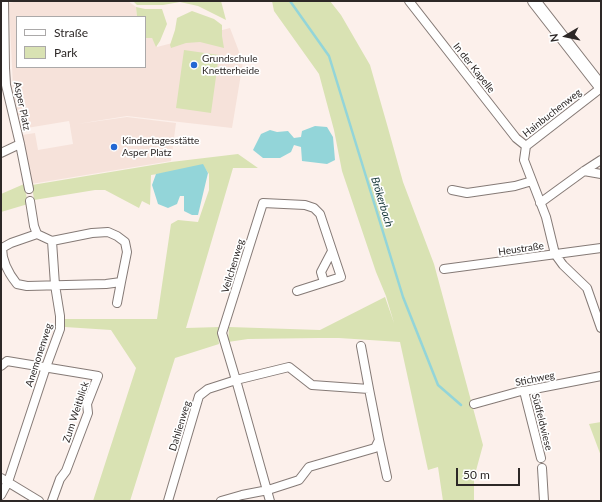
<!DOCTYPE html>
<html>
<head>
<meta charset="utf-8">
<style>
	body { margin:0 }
	#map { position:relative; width:602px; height:502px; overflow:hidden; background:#fcf0eb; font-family:Lato,sans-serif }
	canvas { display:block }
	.frame { position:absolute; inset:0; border:2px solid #2d2827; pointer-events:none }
	.legend { position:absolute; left:16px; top:16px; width:130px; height:52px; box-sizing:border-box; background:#fff; border:1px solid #aba9a9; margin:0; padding:5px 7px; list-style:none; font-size:12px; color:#2d2827 }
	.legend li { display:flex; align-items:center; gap:8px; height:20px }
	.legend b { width:20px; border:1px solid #aba9a9 }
	.north { position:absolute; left:546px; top:16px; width:40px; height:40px; -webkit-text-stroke:3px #fff; paint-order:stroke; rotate:261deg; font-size:11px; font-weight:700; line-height:16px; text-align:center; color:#2d2827 }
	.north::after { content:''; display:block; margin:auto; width:14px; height:18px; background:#2d2827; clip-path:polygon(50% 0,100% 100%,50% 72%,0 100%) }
	.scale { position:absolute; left:456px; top:468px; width:64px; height:18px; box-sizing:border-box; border:2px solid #2d2827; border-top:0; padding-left:5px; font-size:12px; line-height:14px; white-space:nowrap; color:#2d2827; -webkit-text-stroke:3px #fff; paint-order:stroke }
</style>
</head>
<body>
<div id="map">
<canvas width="602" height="502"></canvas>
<div class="frame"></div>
<ul class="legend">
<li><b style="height:5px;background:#fff"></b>Straße</li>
<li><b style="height:11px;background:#d9e2b3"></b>Park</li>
</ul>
<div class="north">N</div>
<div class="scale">50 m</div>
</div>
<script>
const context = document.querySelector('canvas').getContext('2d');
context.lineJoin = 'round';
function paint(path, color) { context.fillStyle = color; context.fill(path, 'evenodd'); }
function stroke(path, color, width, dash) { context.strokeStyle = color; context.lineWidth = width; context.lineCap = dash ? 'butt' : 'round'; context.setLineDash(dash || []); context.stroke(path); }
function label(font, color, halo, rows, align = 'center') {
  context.font = font + ' Lato,sans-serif'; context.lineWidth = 3.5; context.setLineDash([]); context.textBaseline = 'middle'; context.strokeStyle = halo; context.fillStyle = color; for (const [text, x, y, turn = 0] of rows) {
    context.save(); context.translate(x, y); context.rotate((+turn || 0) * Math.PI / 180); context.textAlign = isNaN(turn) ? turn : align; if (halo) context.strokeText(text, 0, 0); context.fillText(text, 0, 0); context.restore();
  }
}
const built = new Path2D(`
	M18 1H128L136 7 137 17H17V67H145V38H152L157 47 230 28 243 62 232 128 127 116 77 124 127 117 176 123 171 161 31 184 22 135 35 133 38 150 73 144 70 126V125L69 121 21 129 13 88 9 3Z`);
const green = new Path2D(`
	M133 1H221L226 20 198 6 180 2 163 5H137Z
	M272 1H330L341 15 370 65 388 128 403 182 434 264 483 445 474 478V501H443L438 467 428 470 400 342 339 338H319L248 339 228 342 229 327 320 330 385 297 394 323 386 296 376 272 342 171 334 130 319 74 274 11Z
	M136 7 145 9H162L167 24 160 41 156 47 152 38H145V17H137Z
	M192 11 214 19 222 25V36L224 48 200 42 186 43 171 48 170 45 175 30 177 18Z
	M184 50 219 55 211 113 176 108Z
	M238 154 258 168H233L186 328 220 327 218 335 219 344 175 358 130 501H93L136 368 111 330 65 327V319H157L171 224 178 220 198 222 209 190V174L204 167 151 175 150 205 142 201 139 208 105 190H95L34 200 32 185 171 162Z
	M24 184 28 204 1 212V194Z
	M601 422V456L589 424Z`);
const water = new Path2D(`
	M315 126 327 127 333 137 335 160 327 164 302 161 301 147 294 145 291 152 280 158H263L253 150 261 134 270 130 277 132 288 131 294 138 301 137 302 131Z
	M203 164 208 173 198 215H192L184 211V196H180L177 204 168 208 158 204 152 185 156 174Z`);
const stream = new Path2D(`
	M290 1 329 56 403 297 438 385 461 405`);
const street = new Path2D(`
	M4 1 5 68 6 85 20 144 29 189
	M409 1 516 138 526 146
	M601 88 526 146 524 160 546 217 555 254 563 265 587 288 601 328
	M1 153 20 144
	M584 171 601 174
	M452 190 467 193 515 186 532 181
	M540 203 584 171 601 160
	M37 234 11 243 2 248C2 261 9 274 17 284L27 286 106 284 121 282 127 252 125 242 117 236 108 232 92 233 52 241
	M444 269 601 248
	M324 282 321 272 332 251
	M117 303 121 282
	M361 346 369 389
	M1 366 7 361 98 376 87 404 88 413 66 471 60 479 52 501
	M524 391 541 458
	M474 404 521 391H524L601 376
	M379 440 387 477
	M542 468 544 501
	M1 478 39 501
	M1 495 8 482 46 367 60 329V316L55 285 52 241 37 234 34 226 30 201
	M168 501 199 396 208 389 236 380 289 367 312 385 369 389 379 440 375 448 309 467 299 480 268 490 242 495 221 501
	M270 501 236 380 222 333 263 203 305 205 314 208 320 214 341 277 297 291`);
const secondary = new Path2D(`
	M534 1 601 87`);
const markers = [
	[194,65,4,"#2367d3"],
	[114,147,4,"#2367d3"]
];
const poiNames = [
	["Grundschule",202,59],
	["Knetterheide",202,71],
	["Kindertagesstätte",122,141],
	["Asper Platz",122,153]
];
const streetNames = [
	["In der Kapelle",474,68,52],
	["Asper Platz",22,106,78],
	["Hainbuchenweg",552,113,-38],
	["Heustraße",521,249,-8],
	["Veilchenweg",233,266,-73],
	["Anemonenweg",39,355,-72],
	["Stichweg",535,379,-11],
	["Zum Weitblick",76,412,-72],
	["Südfeldwiese",542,422,76],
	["Dahlienweg",180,426,-73]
];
const waterNames = [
	["Brökerbach",382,202,73]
];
paint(built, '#f6e2da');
paint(green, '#d9e2b3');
paint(water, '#93d5d9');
stroke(stream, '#93d5d9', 2.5);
stroke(street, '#857a76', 10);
stroke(secondary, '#857a76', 14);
stroke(street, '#fff', 8);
stroke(secondary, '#fff', 12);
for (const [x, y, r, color] of markers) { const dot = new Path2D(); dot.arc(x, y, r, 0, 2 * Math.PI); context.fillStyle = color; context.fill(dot); stroke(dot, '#fff', 1.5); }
label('10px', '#2d2827', '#fff', poiNames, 'left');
label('10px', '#2d2827', '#fff', streetNames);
label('italic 11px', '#113234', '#fff', waterNames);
</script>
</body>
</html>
